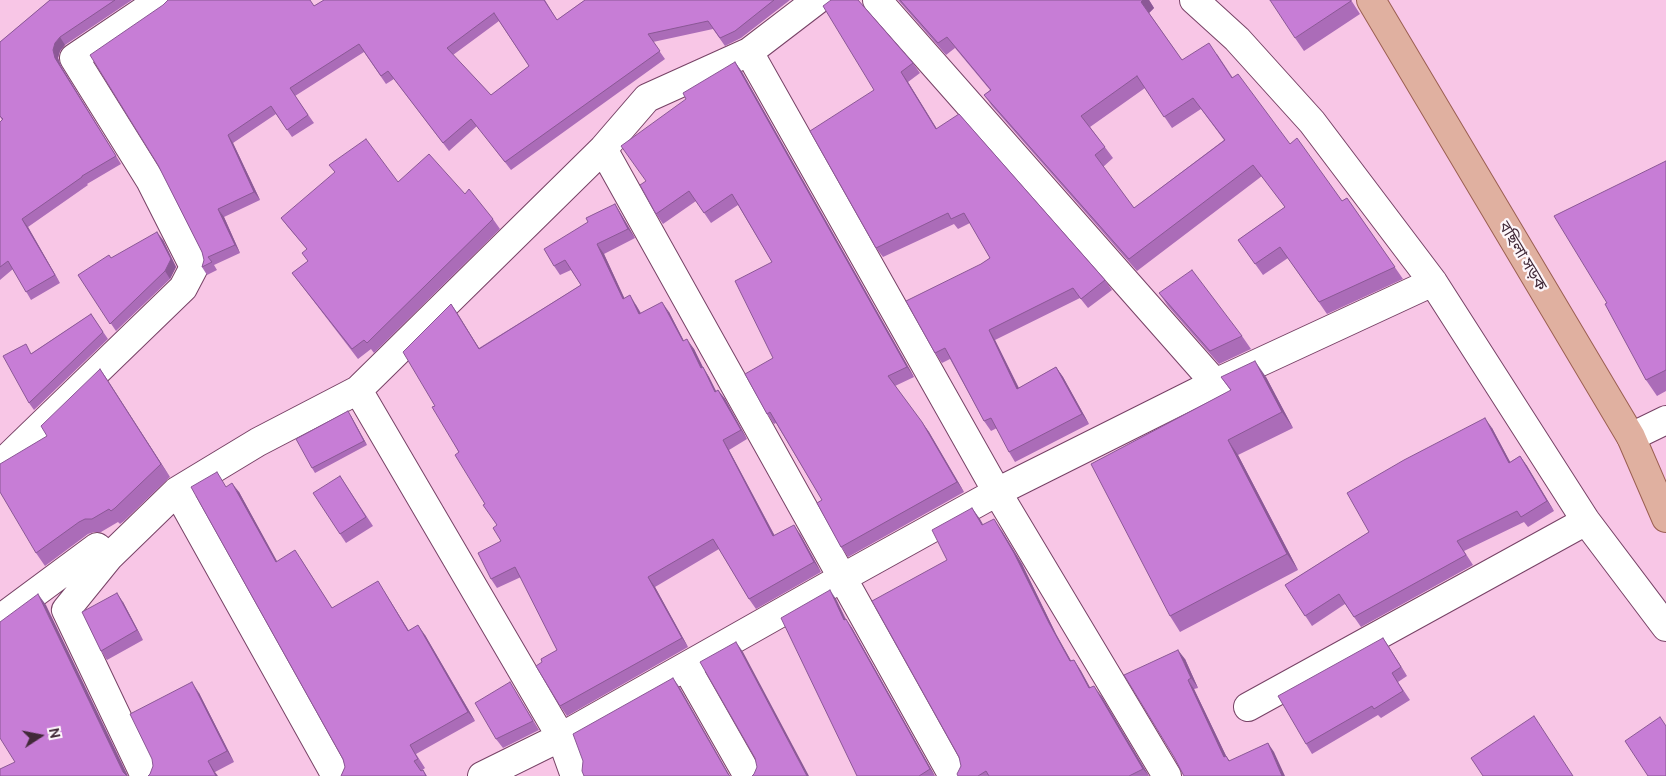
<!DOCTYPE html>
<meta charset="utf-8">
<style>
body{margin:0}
#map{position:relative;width:1666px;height:776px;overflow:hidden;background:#f8c6e6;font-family:Ubuntu,sans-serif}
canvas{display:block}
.north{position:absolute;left:15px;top:711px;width:50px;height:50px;-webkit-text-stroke:4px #fdf6fa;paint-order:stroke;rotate:79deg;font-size:14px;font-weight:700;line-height:20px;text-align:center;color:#412938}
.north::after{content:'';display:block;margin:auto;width:18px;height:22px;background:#412938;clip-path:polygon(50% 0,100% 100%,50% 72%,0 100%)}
</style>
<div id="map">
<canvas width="1666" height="776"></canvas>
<div class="north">N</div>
</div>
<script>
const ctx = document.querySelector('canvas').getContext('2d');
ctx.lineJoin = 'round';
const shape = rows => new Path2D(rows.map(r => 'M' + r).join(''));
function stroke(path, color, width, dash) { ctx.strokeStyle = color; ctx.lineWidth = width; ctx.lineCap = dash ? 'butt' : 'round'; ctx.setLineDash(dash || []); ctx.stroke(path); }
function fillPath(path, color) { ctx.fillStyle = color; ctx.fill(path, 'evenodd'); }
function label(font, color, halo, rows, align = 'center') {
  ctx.font = font + ' Ubuntu,"Noto Sans Bengali",sans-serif'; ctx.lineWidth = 4.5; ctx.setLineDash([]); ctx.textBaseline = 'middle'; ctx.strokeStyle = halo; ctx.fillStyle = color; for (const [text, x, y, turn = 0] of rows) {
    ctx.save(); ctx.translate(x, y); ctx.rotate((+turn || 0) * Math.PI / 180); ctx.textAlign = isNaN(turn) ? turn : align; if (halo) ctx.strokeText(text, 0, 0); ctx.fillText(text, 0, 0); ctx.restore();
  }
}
const minor = shape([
 [877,0,1215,383],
 [1194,0,1237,39,1312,122,1433,282,1586,521,1666,627],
 [749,52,997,492,1167,776],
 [603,149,953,776],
 [358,390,561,737,575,776],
 [1631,437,1666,420],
 [0,465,183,288,194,267,150,180,74,58,160,0],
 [177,491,336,776],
 [0,619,97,547,109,557],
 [686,667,748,776],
 [1248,707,1586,521],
 [145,776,66,610,109,557,177,491,258,442,358,390,603,149,647,98,749,52,817,0],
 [482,776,561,737,842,578,997,492,1215,383,1433,282]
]);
const major = shape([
 [1371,0,1631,437,1666,518]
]);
const wall = shape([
 [50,0,132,0,65,45,60,51,58,58,61,66,121,164,87,184,88,185,28,227,60,283,31,300,13,269,0,280,0,122,2,120,0,117,0,42],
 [324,0,545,0,557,20,585,0,790,0,741,38,725,46,713,29,653,42,665,59,511,170,477,126,449,151,394,79,386,84,364,52,295,96,314,123,292,137,276,114,233,143,260,200,224,217,240,253,214,265,217,270,207,275,202,267,204,260,163,5,314,6],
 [499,21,529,66,491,95,453,55],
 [898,0,1149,0,1154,8,1149,13,1182,60,1217,54,1233,78,1290,144,1342,201,1347,198,1403,279,1327,314,1288,258,1263,275,1238,240,1285,207,1262,176,1137,271,992,106,984,95,990,90,955,48,946,55],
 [1145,88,1172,128,1201,109,1224,140,1134,208,1103,167,1113,158,1090,127],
 [1351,0,1360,14,1304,51,1295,38],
 [862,3,863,6,913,63,920,73,908,82,937,129,1105,280,1112,290,1088,308,1080,298,995,340,1019,388,1056,367,1063,377,1089,424,1015,462,1009,452,997,428,991,431,984,421,950,359,942,363,935,353,981,264,990,258,970,223,958,229,954,224,883,257,876,248,874,90],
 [735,62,742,72,914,377,895,386,929,432,964,492,848,557,841,547,822,500,776,423,774,424,767,414,773,358,772,262,738,205,711,223,696,201,663,224,656,214],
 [1666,161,1666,391,1657,396,1646,380,1607,303],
 [398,182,465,194,493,219,500,229,374,353,371,349,358,359,292,273,308,261,307,249,288,227,281,218],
 [615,204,621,214,635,238,604,254,624,298,636,305,641,313,669,312,684,341,694,349,703,367,709,377,716,391,718,390,725,399,747,439,729,450,775,536,800,534,821,572,756,609,749,599,719,549,655,587,688,647,567,716,560,706,542,662,557,650,521,577,497,588,491,579,501,541,497,525,485,504,435,406,451,304,479,348,581,285,571,270,560,275,554,266],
 [163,240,176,267,170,279,116,331,78,275,111,258],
 [1159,293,1242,336,1251,349,1219,364,1168,306],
 [91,314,108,339,34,410,29,403,32,353],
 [100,369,170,477,124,521,120,524,118,522,101,532,94,532,88,534,45,566,36,553,47,436],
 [1221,377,1266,377,1293,428,1238,455,1298,570,1180,632,1170,616,1231,391],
 [351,416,367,445,315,473,312,468],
 [1492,428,1510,462,1520,456,1527,466,1554,511,1528,527,1524,522,1464,551,1473,565,1361,627,1345,604,1312,626,1285,585,1369,532],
 [340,476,373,526,346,543,340,534],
 [227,487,239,492,277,562,301,559,332,608,384,591,409,631,425,635,475,721,416,754,425,768,421,771,423,770,427,776,341,776,345,767,343,759],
 [972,508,983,525,1002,531,1022,564,1056,634,1071,661,1074,660,1081,671,1090,688,1102,697,1149,776,958,776,961,766,947,560],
 [836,599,846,619,852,628,935,776,857,776],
 [123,602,143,640,107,660,101,651],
 [1383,638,1407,676,1398,682,1410,700,1381,718,1378,715,1312,754,1306,744],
 [1185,659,1198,688,1194,689,1226,756,1230,761,1274,752,1184,776],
 [516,692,539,730,503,748,496,739],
 [199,693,234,762,215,772,150,774]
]);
const shadedWall = shape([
 [1143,0,1149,0,1154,8,1149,13,1141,2],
 [60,37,65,45,60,51,58,58,61,66,121,164,55,58,53,50,55,43],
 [735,62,742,72,914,377,907,367],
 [901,72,908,82,943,139,936,129],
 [228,135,233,143,260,200,254,192],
 [615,204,621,214,635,238,628,229],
 [218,209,224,217,240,253,235,245],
 [22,219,28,227,60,283,55,275],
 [157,232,163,240,176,267,170,279,165,271],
 [597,244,604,254,629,308,623,299],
 [630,295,636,305,646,324,639,314],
 [662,302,669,312,689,351,683,341],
 [451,304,458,314,485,358,479,349],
 [989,330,995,340,1024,399,1017,389],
 [687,339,694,349,708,378,701,368],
 [1255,361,1266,377,1293,428,1282,412],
 [703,367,709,377,721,401,715,392],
 [1056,367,1063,377,1089,424,1082,414],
 [100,369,109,382,170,477,161,464],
 [718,390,725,399,747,439,741,430],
 [348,411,351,416,367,445,364,441],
 [1485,418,1492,428,1516,473,1509,463],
 [922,422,929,432,964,492,957,482],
 [723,440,729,450,780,546,773,536],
 [1228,440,1238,455,1298,570,1287,554],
 [1520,456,1527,466,1554,511,1547,501],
 [232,483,239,492,283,572,276,562],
 [972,508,980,519,990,537,982,525],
 [994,519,1002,531,1022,564,1056,634,1078,673,1070,661,1049,623],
 [794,525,800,534,821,572,814,562],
 [648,577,655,587,688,647,682,638],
 [378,581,384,591,415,641,408,631],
 [830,590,836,599,850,629,844,620],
 [117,593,123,602,143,640,137,630],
 [38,594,46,605,128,776,126,776,123,772],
 [846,619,852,628,935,776,930,769],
 [418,625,425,635,475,721,468,712],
 [1383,638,1389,647,1407,676,1401,667],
 [736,642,743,652,809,776,807,776],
 [1178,650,1185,659,1198,688,1191,678],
 [1074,660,1081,671,1097,700,1089,688],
 [673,678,680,688,730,776,729,776],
 [1188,680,1194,689,1231,766,1224,757],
 [192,682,199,693,234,762,227,751],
 [1094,686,1102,697,1149,776,1143,769],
 [1268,743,1274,752,1285,776,1282,776],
 [208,761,215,772,218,776,216,776]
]);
const building = shape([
 [50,0,115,0,60,37,55,43,53,50,55,58,116,156,82,176,82,177,22,219,55,275,26,292,8,261,0,267,0,122,3,119,0,116,0,42,50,0],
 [168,0,310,0,314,6,324,0,544,0,557,20,585,0,774,0,735,31,720,38,708,21,648,34,660,51,505,162,471,119,443,143,388,71,381,76,359,44,290,88,308,115,287,130,271,106,228,135,254,192,218,209,235,245,208,257,212,262,202,267,204,260,202,252,158,165,90,55,163,5,168,0],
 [494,13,529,66,491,95,447,48,494,13],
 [831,0,858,0,913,63,901,72,936,129,959,114,1105,280,1081,299,1073,288,989,330,1017,389,1056,367,1082,414,1009,452,991,418,984,421,945,348,935,353,906,301,981,264,990,258,964,213,951,219,948,213,876,248,810,131,874,90,823,6,831,0],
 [900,0,1143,0,1141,2,1182,60,1209,43,1232,78,1238,74,1290,144,1297,138,1342,201,1347,198,1395,267,1319,302,1280,247,1255,264,1238,240,1285,207,1253,165,1129,259,984,95,991,90,947,37,938,43,900,0],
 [1137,76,1164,117,1193,98,1225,140,1134,208,1095,155,1105,147,1081,116,1137,76],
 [1270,0,1351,0,1351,1,1295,38,1270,0],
 [735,62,907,367,888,376,922,422,957,482,841,547,817,503,822,500,770,412,767,414,745,374,773,358,735,281,772,262,732,194,704,213,689,191,656,214,640,185,646,181,621,146,686,99,683,93,735,62],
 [366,139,398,182,429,154,465,194,469,189,493,219,367,343,364,340,352,349,292,273,308,261,302,253,307,249,281,218,335,172,329,165,366,139],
 [1666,161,1666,370,1646,380,1605,304,1607,303,1554,216,1666,161],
 [615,204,628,229,597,244,623,299,630,295,639,314,662,302,683,341,687,339,701,368,703,367,715,392,718,390,741,430,723,440,773,536,794,525,814,562,749,599,713,539,648,577,682,638,560,706,536,666,542,662,541,659,557,650,515,567,491,579,478,553,501,541,493,528,497,525,483,505,485,504,455,455,459,452,432,407,435,406,403,352,451,304,479,349,581,285,565,260,554,266,544,249,588,222,586,218,615,204],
 [157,232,171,259,165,271,110,324,78,275,109,255,111,258,157,232],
 [1192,270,1242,336,1210,351,1159,293,1192,270],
 [91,314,103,332,29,403,3,356,26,344,31,354,91,314],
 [1255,361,1282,412,1228,440,1287,554,1170,616,1091,464,1231,390,1221,377,1255,361],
 [100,369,161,464,115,508,111,511,109,509,92,519,85,519,79,522,36,553,0,492,0,464,47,436,41,426,100,369],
 [348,411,364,441,312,468,296,439,348,411],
 [1485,418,1509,463,1520,456,1547,501,1521,517,1517,511,1457,541,1466,555,1354,617,1339,594,1305,616,1285,585,1369,532,1347,493,1404,460,1485,418],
 [217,472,226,487,232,483,276,562,295,550,332,608,378,581,408,631,418,625,468,712,410,745,418,759,414,761,421,771,423,770,426,776,341,776,345,767,343,759,191,487,217,472],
 [340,476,366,517,340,534,313,493,340,476],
 [972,508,982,525,994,519,1014,553,1049,623,1070,661,1074,660,1089,688,1094,686,1143,769,1129,776,989,776,986,771,978,776,958,776,957,774,961,766,959,757,872,601,947,560,932,530,972,508],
 [830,590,844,620,846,619,930,769,919,776,857,776,781,618,830,590],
 [117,593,137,630,101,651,82,612,117,593],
 [38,594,123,772,127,776,0,776,0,769,15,762,0,738,0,622,38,594],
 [1383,638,1401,667,1392,673,1403,691,1374,709,1372,706,1306,744,1278,696,1383,638],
 [736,642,807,776,752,776,754,774,757,767,755,758,700,662,736,642],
 [1178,650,1191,678,1188,680,1224,757,1226,756,1229,761,1268,743,1282,776,1184,776,1174,757,1124,675,1178,650],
 [673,678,728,774,730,776,584,776,582,771,583,761,573,734,673,678],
 [192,682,227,751,208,761,216,776,148,776,150,774,153,766,152,759,130,714,192,682],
 [510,682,533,721,496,739,475,703,510,682],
 [1534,716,1573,776,1483,776,1471,758,1534,716],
 [1660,717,1666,726,1666,776,1648,776,1625,741,1660,717]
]);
const streetNames = [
 ["বছিলা সড়ক",1523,256,59]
];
stroke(minor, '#774266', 30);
stroke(major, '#9b5f52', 30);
stroke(minor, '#fff', 28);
stroke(major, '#e0b0a0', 28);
fillPath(wall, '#ab6cb8');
fillPath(shadedWall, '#8b5896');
fillPath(building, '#c77dd6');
stroke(building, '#8b5896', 1);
label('16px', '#412938', '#fdf6fa', streetNames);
</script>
